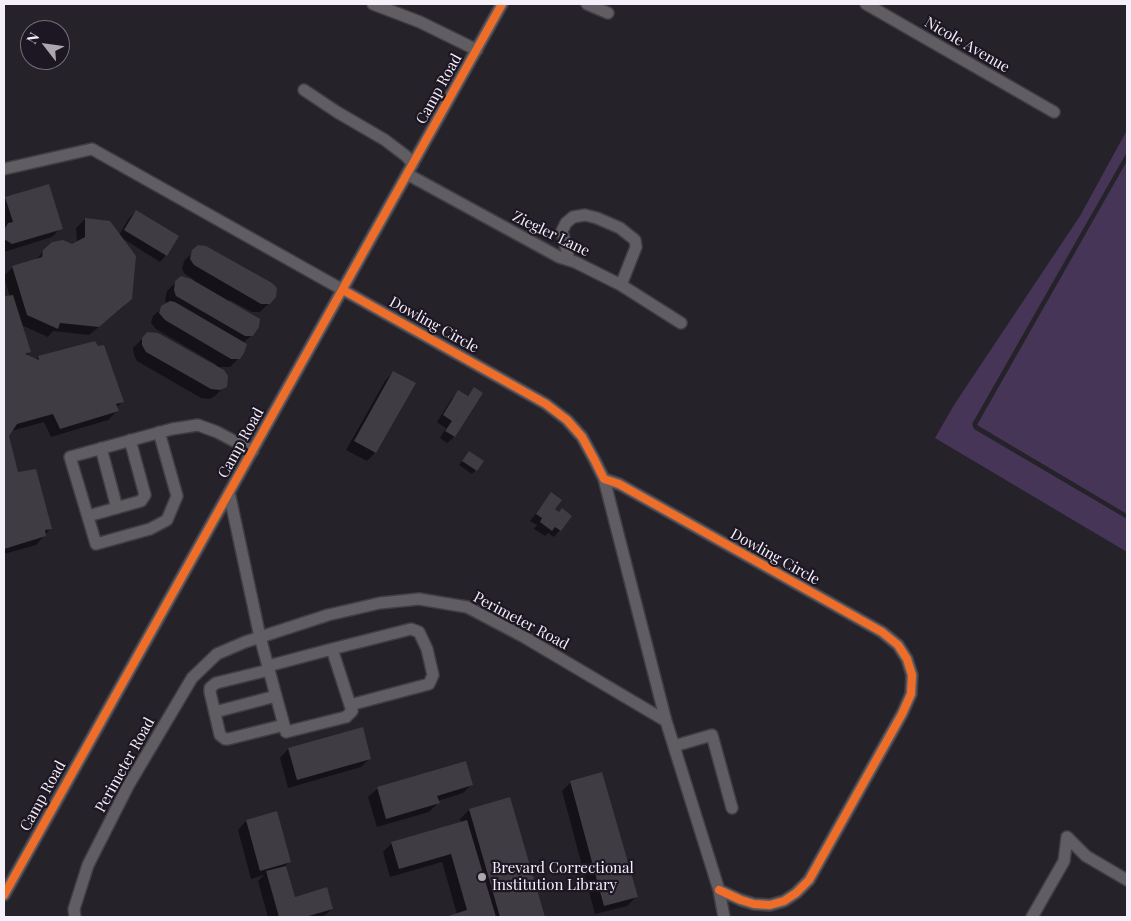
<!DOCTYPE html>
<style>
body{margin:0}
#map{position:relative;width:1131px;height:921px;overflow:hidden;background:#26222a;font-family:"Playfair Display",serif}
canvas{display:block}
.frame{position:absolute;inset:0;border:5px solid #f4eff9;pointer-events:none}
.north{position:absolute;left:20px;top:20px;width:50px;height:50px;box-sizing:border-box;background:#1d1623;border:1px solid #736d79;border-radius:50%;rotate:300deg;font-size:14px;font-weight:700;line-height:20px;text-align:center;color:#f4eff9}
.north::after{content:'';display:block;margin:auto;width:18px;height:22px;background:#aca7b1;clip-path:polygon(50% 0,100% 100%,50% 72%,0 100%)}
</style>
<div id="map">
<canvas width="1131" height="921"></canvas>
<div class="frame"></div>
<div class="north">N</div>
</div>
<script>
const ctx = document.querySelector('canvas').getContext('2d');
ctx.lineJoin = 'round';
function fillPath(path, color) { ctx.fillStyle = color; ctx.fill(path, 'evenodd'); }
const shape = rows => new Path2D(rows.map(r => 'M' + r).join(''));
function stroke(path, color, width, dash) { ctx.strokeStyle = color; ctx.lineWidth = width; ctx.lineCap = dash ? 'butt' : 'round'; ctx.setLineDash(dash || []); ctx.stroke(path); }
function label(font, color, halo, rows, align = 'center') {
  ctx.font = font + ' "Playfair Display",serif'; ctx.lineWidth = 4.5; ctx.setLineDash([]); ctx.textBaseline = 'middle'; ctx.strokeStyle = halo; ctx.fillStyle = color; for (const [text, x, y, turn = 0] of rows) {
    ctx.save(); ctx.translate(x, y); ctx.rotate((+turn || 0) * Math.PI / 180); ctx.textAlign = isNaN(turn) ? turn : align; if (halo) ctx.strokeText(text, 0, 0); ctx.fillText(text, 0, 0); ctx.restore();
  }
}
const green = shape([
 [1127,130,1127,152,972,424,974,429,1127,519,1127,552,935,438,954,405,1080,216],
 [1127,161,1127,514,977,425]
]);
const shadow = shape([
 [6,198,61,228,52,237,4,252,4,200],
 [136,211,166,255,160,262,122,238,131,298,122,308,89,335,53,331,48,337,21,325,30,352,26,356,35,360,38,357,95,342,122,402,116,408,117,411,108,420,51,437,44,422,11,431,7,436,18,474,50,529,36,545,4,554,4,295,5,298,10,297,4,276,13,267,35,260,44,251,72,245,77,243,76,228,85,219,119,235,129,218],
 [199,246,269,303,260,312,252,312,230,300,229,302,252,335,243,343,239,358,230,367,217,367,225,386,216,395,210,399,201,398,137,361,134,355,133,348,148,333,216,367,217,365,156,329,151,323,153,316,167,304,165,300,167,291,176,282,182,277,196,281,185,274,182,269,184,261],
 [393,372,375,453,367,461,346,450,385,381],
 [474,389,481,393,454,437,447,443,440,438,446,428,437,422,452,398,459,392,466,397],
 [469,452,476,470,472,474,459,465],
 [551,494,553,509,560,530,554,537,548,533,545,536,534,529,537,525,530,521],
 [288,749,370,758,361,767,288,788,280,758],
 [465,762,472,784,463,793,438,801,438,803,429,812,377,827,368,797,377,789],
 [571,782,636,897,627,906,595,914,562,791],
 [509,799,543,917,448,917,457,914,442,862,390,877,383,852,392,843,461,822,460,819,469,810],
 [246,821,290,861,285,866,294,898,332,909,323,917,268,917,258,881,264,875,251,879,238,830]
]);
const building = shape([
 [49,184,63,229,12,244,4,239,4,230,8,223,13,222,5,197],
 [136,210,179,236,167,256,124,230],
 [85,218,110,221,136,256,132,299,99,327,60,323,58,329,27,315,12,266,42,257,43,250,52,242,63,240,72,244,85,237],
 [198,245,206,246,272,283,277,288,276,297,270,304,261,304,194,265,190,259,192,250],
 [181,276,191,279,260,319,259,327,253,336,245,336,176,296,174,290,175,281],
 [4,292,5,296,13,295,31,352,25,354,39,360,38,356,95,341,98,346,104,345,124,402,116,404,119,411,60,429,53,414,17,424,9,436,18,472,36,469,52,529,45,530,46,536,4,549],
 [170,301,175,302,247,344,244,353,240,359,231,359,165,320,159,313,161,306],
 [147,332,158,333,224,370,228,376,227,387,220,390,211,389,146,352,142,345,142,338],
 [393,371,416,383,376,453,354,441],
 [474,387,483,393,455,437,445,431,452,421,443,415,458,390,468,396],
 [469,451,484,461,477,471,462,461],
 [551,492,562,500,555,509,559,512,562,508,572,516,561,531,555,527,552,531,540,522,542,518,536,514],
 [363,727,371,759,297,780,288,748],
 [466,761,473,785,437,796,440,803,386,819,377,787],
 [602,772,638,897,604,906,570,781],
 [510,797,545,917,500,917,469,809],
 [277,811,291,862,260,871,246,820],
 [467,820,496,917,445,917,467,910,451,854,399,869,391,842],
 [286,866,295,897,327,887,333,909,305,917,279,917,266,871]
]);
const minor = shape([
 [373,4,420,22,477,50],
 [587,4,608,13],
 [866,4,1054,112],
 [304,90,337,112,385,140,406,156,413,164],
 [4,169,92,149,546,404,567,420,582,437,594,459,604,479,619,484,882,632,898,645,907,659,912,675,911,694,902,714,809,880,796,893,784,901,770,905,754,904,741,900,719,890],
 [407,174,559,257,575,262,621,285,681,323],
 [569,260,562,231,566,223,573,217,585,215,597,218,620,228,635,240,636,247,621,285],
 [159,432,177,496,167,520,150,529,96,544,70,457,172,429,198,425,217,432,253,451],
 [101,448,117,508],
 [604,479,666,721,719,890,724,917],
 [229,492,260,637,269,670,276,696,286,732,346,717,352,711,332,649,268,666],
 [88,516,141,501,145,495,130,440],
 [332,649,411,629,419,632,427,649,433,675,429,684,350,705],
 [269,670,216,683,210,688,210,692,220,735,225,739,228,739,284,725],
 [215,712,276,696],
 [674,746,712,735,732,808],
 [1067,837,1086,856,1127,880],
 [4,895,502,4],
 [75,917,74,909,88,865,128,786,192,678,217,654,245,642,328,615,380,603,419,599,467,607,524,637,666,721],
 [1032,917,1064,861,1067,837]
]);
const cycleway = shape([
 [343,290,546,404,567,420,582,437,594,459,604,479,619,484,882,632,898,645,907,659,912,675,911,694,902,714,809,880,796,893,784,901,770,905,754,904,741,900,719,890],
 [4,895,502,4]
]);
const markers = [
 [482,877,5,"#aca7b1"]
];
const streetNames = [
 ["Nicole Avenue",967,45,30],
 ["Camp Road",439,89,-61],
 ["Ziegler Lane",551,234,26],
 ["Dowling Circle",434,325,29],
 ["Camp Road",241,443,-61],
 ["Dowling Circle",775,557,29],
 ["Perimeter Road",521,621,28],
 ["Perimeter Road",125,765,-61],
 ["Camp Road",43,796,-61]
];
const poiNames = [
 ["Brevard Correctional",492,868],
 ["Institution Library",492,885]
];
fillPath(green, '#473558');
fillPath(shadow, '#0007');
fillPath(building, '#3f3c43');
stroke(minor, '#403d44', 14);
stroke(minor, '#605d63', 11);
stroke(cycleway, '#ee6e29', 8);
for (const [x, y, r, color] of markers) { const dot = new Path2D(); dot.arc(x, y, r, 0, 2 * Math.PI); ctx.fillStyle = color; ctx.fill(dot); stroke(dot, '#1d1623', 2); }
label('15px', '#f4eff9', '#1d1623', streetNames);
label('15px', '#f4eff9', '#1d1623', poiNames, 'left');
</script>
